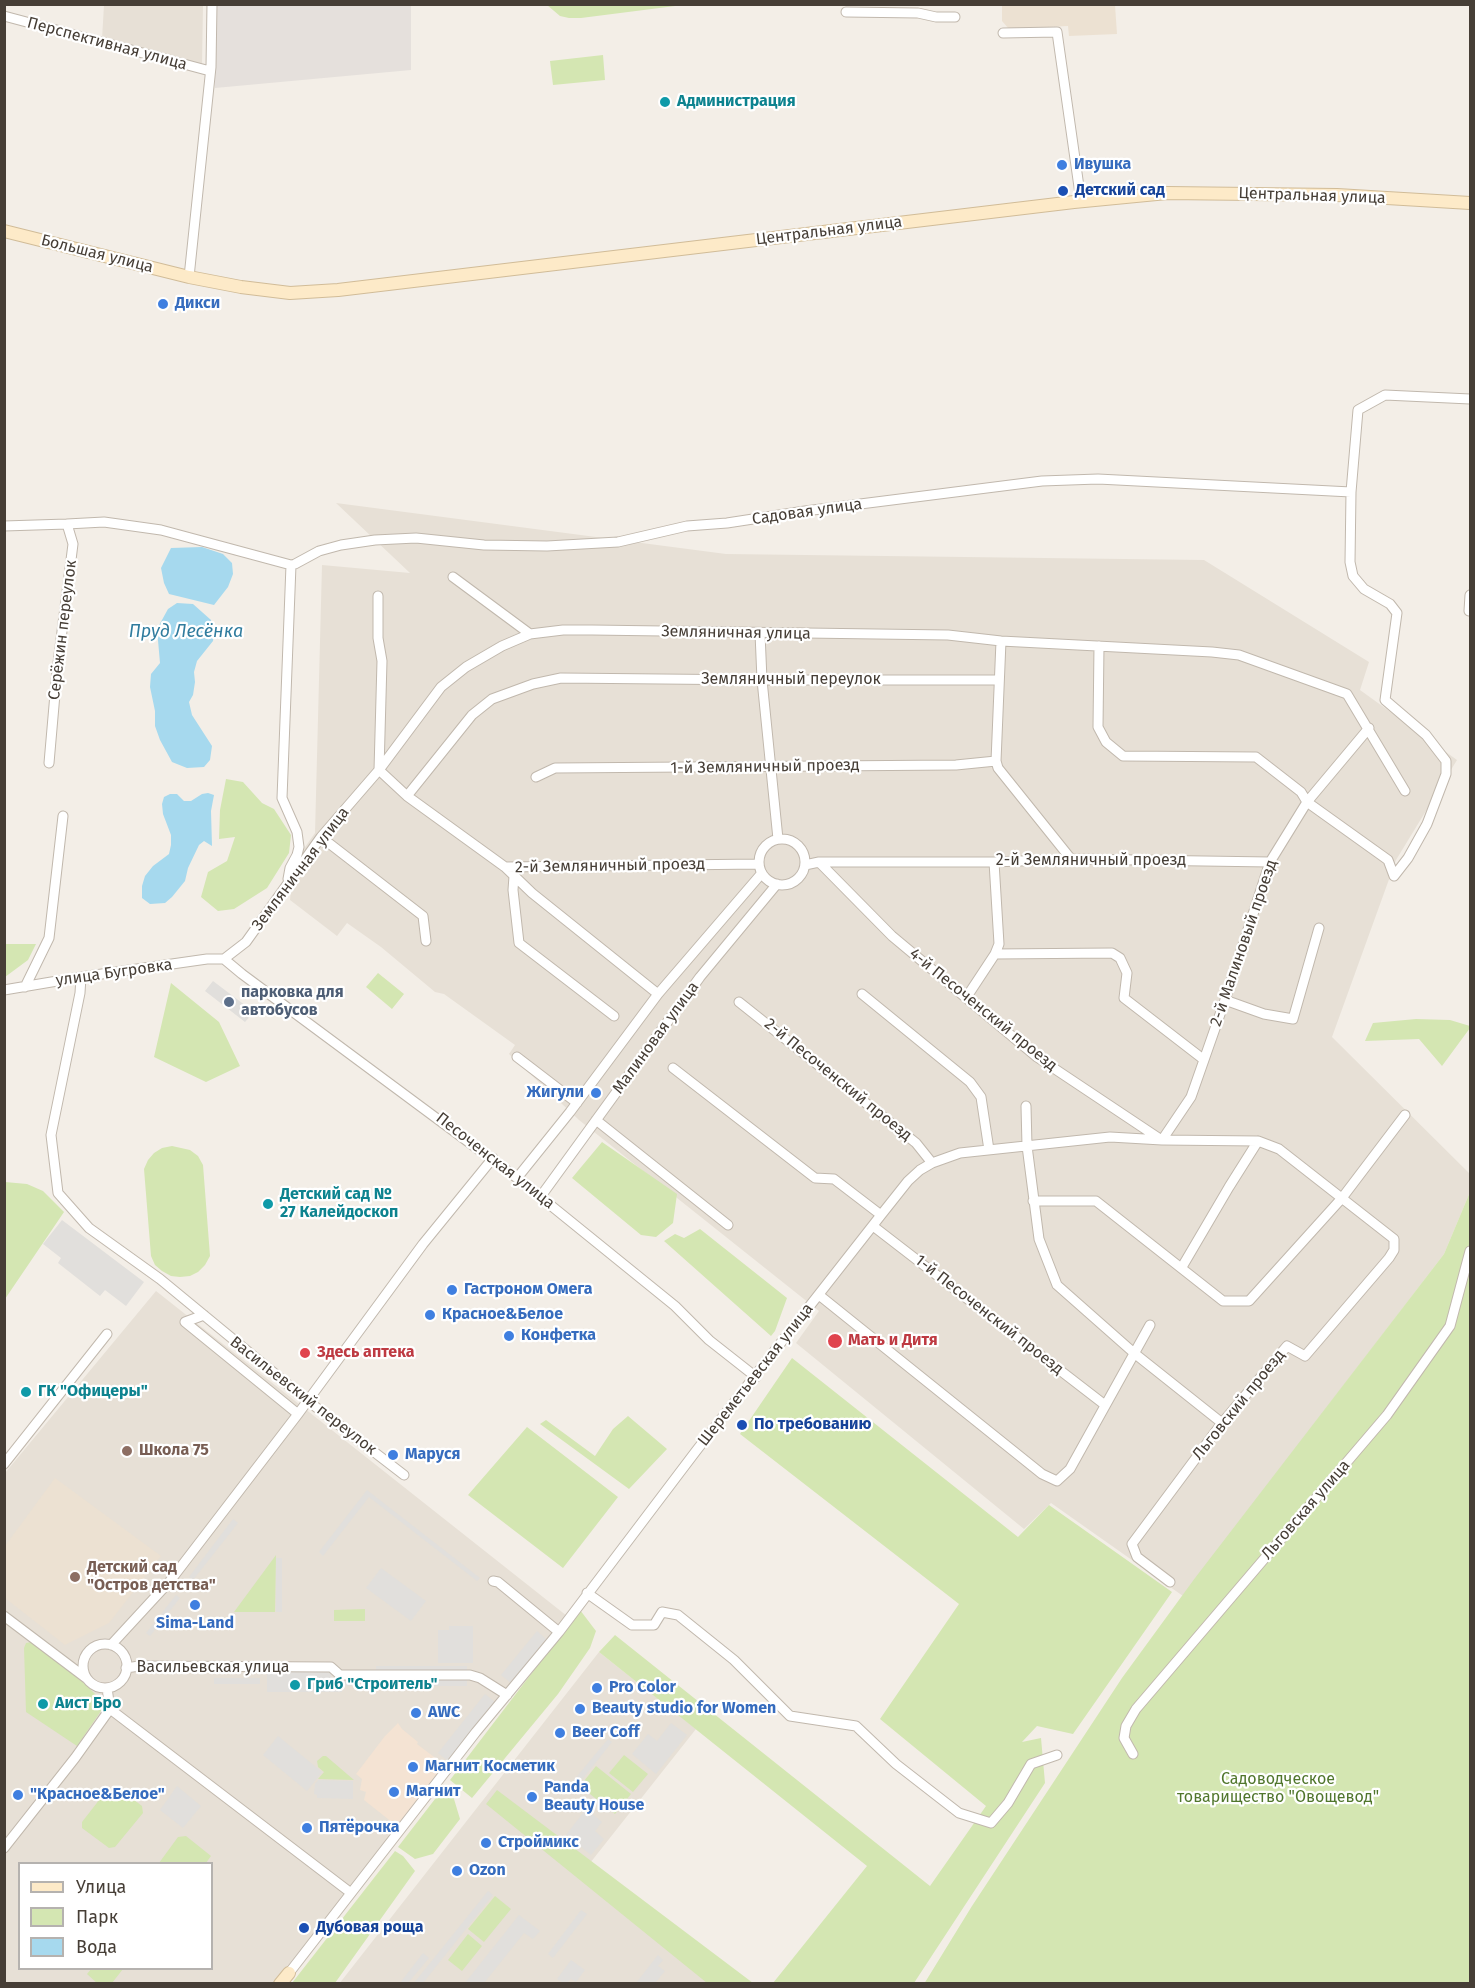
<!DOCTYPE html>
<meta charset="utf-8">
<style>
body{margin:0}
#map{position:relative;width:1475px;height:1988px;overflow:hidden;background:#f3eee7;font-family:"Fira Sans",sans-serif}
canvas{display:block}
.frame{position:absolute;inset:0;border:6px solid #463e36;pointer-events:none}
.legend{position:absolute;left:18px;top:1862px;width:195px;height:108px;box-sizing:border-box;background:#fff;border:2px solid #b5b2af;margin:0;padding:8px 10px;list-style:none;font-size:18px;color:#463e36}
.legend li{display:flex;align-items:center;gap:12px;height:30px}
.legend b{width:30px;border:2px solid #b5b2af}
</style>
<div id="map">
<canvas width="1475" height="1988"></canvas>
<div class="frame"></div>
<ul class="legend">
<li><b style="height:8px;background:#fdeac8"></b>Улица</li>
<li><b style="height:16px;background:#d4e6b2"></b>Парк</li>
<li><b style="height:16px;background:#a6d9ee"></b>Вода</li>
</ul>
</div>
<script>
const ctx = document.querySelector('canvas').getContext('2d');
ctx.lineJoin = 'round';
function fillPath(path, color) { ctx.fillStyle = color; ctx.fill(path, 'evenodd'); }
const shape = rows => new Path2D(rows.map(r => 'M' + r).join(''));
function stroke(path, color, width, dash) { ctx.strokeStyle = color; ctx.lineWidth = width; ctx.lineCap = dash ? 'butt' : 'round'; ctx.setLineDash(dash || []); ctx.stroke(path); }
function label(font, color, halo, rows, align = 'center') {
  ctx.font = font + ' "Fira Sans",sans-serif'; ctx.lineWidth = 4.5; ctx.setLineDash([]); ctx.textBaseline = 'middle'; ctx.strokeStyle = halo; ctx.fillStyle = color; for (const [text, x, y, turn = 0] of rows) {
    ctx.save(); ctx.translate(x, y); ctx.rotate((+turn || 0) * Math.PI / 180); ctx.textAlign = isNaN(turn) ? turn : align; if (halo) ctx.strokeText(text, 0, 0); ctx.fillText(text, 0, 0); ctx.restore();
  }
}
const residential = shape([
 [104,5,203,5,202,65,102,39],
 [336,503,726,554,1204,560,1369,662,1360,690,1457,760,1396,860,1332,1037,1470,1174,1470,1192,1444,1254,1183,1596,1051,1503,1024,1529,796,1343,819,1311,579,1120,509,1054,515,1045,444,994,435,992,381,947,347,923,337,936,290,900,293,864,315,833,322,565,410,573],
 [156,1291,567,1616,274,1983,5,1984,5,1473],
 [20,1864,212,1864,212,1968,20,1968],
 [599,1652,696,1729,579,1877,715,1983,339,1984]
]);
const commercial = shape([
 [398,1723,402,1729,418,1742,417,1744,446,1766,398,1827,364,1800,366,1792,360,1790,362,1779,356,1774,385,1736]
]);
const industrial = shape([
 [216,5,411,5,411,70,215,88]
]);
const education = shape([
 [1002,5,1115,5,1117,34,1069,36,1068,26,1009,29,1002,21],
 [55,1478,161,1556,109,1623,65,1645,5,1598,5,1546]
]);
const green = shape([
 [547,5,683,5,581,18,569,18,560,16],
 [603,55,605,80,553,85,550,61],
 [226,779,243,782,262,803,274,809,291,835,289,853,267,888,234,909,218,911,201,897,208,872,227,861,235,837,219,839,220,810],
 [5,944,36,944,28,960,5,977],
 [378,973,404,994,392,1009,366,987],
 [171,983,219,1022,240,1066,206,1082,154,1057],
 [1416,1019,1450,1020,1470,1026,1470,1028,1442,1066,1419,1039,1365,1041,1373,1023],
 [602,1142,677,1194,673,1223,656,1237,641,1235,572,1178],
 [172,1146,190,1150,198,1156,203,1165,210,1256,205,1265,198,1272,190,1276,180,1277,171,1276,162,1271,155,1265,151,1256,144,1169,148,1160,154,1153,162,1148],
 [5,1182,27,1184,43,1191,64,1212,5,1299],
 [1470,1192,1470,1983,924,1984,972,1906,1122,1678,1195,1578,1444,1254],
 [700,1229,787,1298,775,1331,771,1336,664,1241,675,1234,684,1238],
 [792,1358,1018,1537,1049,1505,1172,1592,1073,1734,1037,1726,1022,1742,1041,1738,1045,1783,914,1983,773,1983,867,1866,599,1652,615,1635,930,1886,986,1806,880,1719,959,1604,740,1434],
 [628,1416,667,1449,629,1489,540,1424,546,1420,595,1456,613,1429],
 [527,1427,618,1497,563,1568,468,1495],
 [276,1555,275,1612,234,1612],
 [365,1609,365,1621,334,1621,334,1610],
 [580,1610,596,1631,590,1648,558,1694,472,1798,450,1780],
 [31,1642,84,1683,103,1702,103,1708,77,1746,26,1712,24,1648,26,1643],
 [624,1755,648,1774,633,1792,609,1773],
 [323,1756,326,1756,354,1780,318,1779,324,1772,318,1767,317,1761],
 [596,1766,631,1794,615,1814,580,1786],
 [445,1786,454,1799,460,1819,433,1854,415,1859,398,1847],
 [121,1790,142,1806,143,1813,115,1847,109,1848,82,1828,82,1822,103,1795],
 [497,1790,753,1983,707,1983,486,1804],
 [186,1836,211,1856,206,1863,159,1863,178,1837],
 [395,1851,403,1856,415,1871,335,1983,292,1983],
 [495,1896,511,1909,484,1942,468,1929],
 [468,1934,482,1946,462,1971,448,1960],
 [92,1968,123,1968,123,1969,112,1983,98,1984,87,1974]
]);
const parking = shape([
 [213,981,254,1012,245,1022,205,991],
 [62,1220,144,1282,126,1306,105,1290,100,1296,58,1263,61,1258,43,1244],
 [367,1490,480,1578,477,1581,369,1497,323,1556,319,1552],
 [233,1519,238,1523,193,1580,189,1577],
 [276,1558,282,1558,282,1612,276,1612],
 [381,1568,426,1601,411,1621,366,1588],
 [176,1595,180,1598,150,1636,146,1633],
 [449,1626,473,1626,473,1663,438,1663,438,1630,449,1630],
 [537,1631,546,1639,511,1683,501,1675],
 [376,1666,467,1666,467,1672,376,1672],
 [267,1670,331,1670,331,1679,342,1679,342,1692,267,1692],
 [214,1678,260,1678,260,1684,214,1684],
 [343,1680,392,1680,392,1686,343,1686],
 [404,1680,467,1680,467,1686,404,1686],
 [485,1694,495,1702,448,1761,438,1753],
 [671,1723,687,1735,656,1774,632,1754,648,1734,657,1741],
 [278,1736,322,1772,307,1791,263,1755],
 [608,1739,612,1742,574,1790,569,1786],
 [318,1780,353,1781,353,1799,317,1798,317,1795,314,1794,315,1784],
 [177,1786,201,1806,183,1828,160,1810],
 [586,1809,602,1822,595,1831,604,1839,591,1855,566,1835],
 [488,1891,493,1895,423,1983,414,1983],
 [581,1910,587,1914,553,1958,548,1954],
 [519,1915,540,1931,533,1939,524,1933,484,1983,465,1983],
 [423,1953,429,1958,408,1983,400,1983],
 [658,1955,663,1960,658,1966,665,1971,655,1983,636,1983],
 [571,1960,585,1970,576,1982,571,1979,567,1983,563,1983,557,1979]
]);
const water = shape([
 [202,547,223,554,232,563,233,574,228,587,214,605,169,594,164,583,161,568,171,548],
 [177,603,193,604,211,620,214,633,213,641,197,661,194,672,195,682,193,695,189,702,192,715,212,746,210,760,204,767,187,768,172,762,160,740,155,726,155,711,150,687,151,674,160,663,157,629,168,609],
 [208,793,214,795,211,811,212,846,204,841,199,845,188,868,185,881,172,897,165,903,150,904,142,898,142,886,145,876,153,866,169,854,171,845,171,835,163,814,162,804,164,797,170,794,177,794,184,801,191,801,202,794]
]);
const street = shape([
 [846,12,918,13,936,17,955,17],
 [4,16,210,71],
 [1003,33,1057,32,1081,201],
 [189,277,211,67,212,4],
 [67,524,104,522,161,530,291,565,295,564,319,551,341,545,375,540,416,538,484,545,547,546,618,542,687,526,727,523,805,511,1042,481,1098,479,1351,492],
 [4,526,67,524,73,544,57,671,49,763],
 [453,577,530,634],
 [378,596,378,638,382,661,379,770,407,796,505,867,759,864],
 [1469,611,1470,595],
 [760,633,762,680,778,839],
 [1001,641,996,761,998,768,1071,859],
 [1099,646,1098,727,1106,742,1123,756,1256,757,1301,792,1307,802,1388,860,1394,876],
 [536,777,555,768,956,765,996,761],
 [407,796,472,715,492,699,533,684,561,678,762,680,998,680],
 [321,837,423,916,426,941],
 '759 862a23 23 0 1 1 46 0a23 23 0 1 1-46 0Z',
 [819,862,892,936,1037,1057,1160,1139],
 [805,865,819,862,994,862,1071,859,1270,862],
 [505,867,532,893,658,994],
 [514,876,513,890,519,943,614,1016],
 [1394,876,1408,858,1427,824,1446,774,1446,761,1426,735,1385,700,1397,613,1390,604,1364,589,1353,576,1350,562,1351,492,1358,410,1385,395,1470,399],
 [288,879,290,868,297,855,299,847,297,832,282,798,291,565],
 [995,954,1112,953,1120,958,1127,973,1124,998,1203,1059],
 [224,959,246,942,321,837,379,770,441,687,466,667,502,646,530,634,563,630,592,630,948,635,1001,641,1212,652,1239,655,1347,694,1405,791],
 [224,959,242,974,517,1178,675,1306,709,1340,756,1377],
 [81,977,80,993,51,1135,58,1193,89,1228,160,1279,308,1401,404,1475],
 [25,987,49,938,63,816],
 [4,990,81,977,207,959,224,959],
 [862,994,970,1082,981,1097,989,1150],
 [966,998,995,954,999,944,994,862],
 [1225,1000,1264,1014,1293,1019,1319,928],
 [739,1002,916,1143,932,1163],
 [517,1057,577,1103],
 [673,1068,815,1178,834,1179,881,1215],
 [1026,1106,1027,1146,1039,1239,1057,1285,1134,1353,1222,1423],
 [596,1120,728,1225],
 [1162,1140,1191,1097,1225,1000,1270,862,1307,802,1369,728],
 [517,1178,570,1112,658,994,762,873],
 [541,1196,700,977,777,884],
 [1033,1201,1096,1201,1223,1301,1249,1301,1342,1198,1405,1115],
 [873,1226,1105,1405],
 [1182,1267,1229,1187,1258,1141],
 [819,1295,1042,1474,1057,1481,1070,1469,1150,1325],
 [204,1315,185,1322,298,1414],
 [4,1464,107,1334],
 [493,1581,498,1582,559,1632],
 [587,1593,632,1625,654,1625,662,1612,678,1615,734,1660,790,1716,856,1726,896,1764,959,1813,991,1823,1008,1803,1031,1764,1057,1755],
 [4,1616,86,1678],
 '83 1666a22 22 0 1 1 44 0a22 22 0 1 1-44 0Z',
 [111,1645,170,1581,298,1414,423,1244,493,1158],
 [126,1668,139,1666,331,1667,340,1675,470,1675,480,1678,507,1695],
 [107,1688,110,1709,351,1893],
 [1133,1754,1124,1738,1126,1726,1136,1709,1387,1415,1450,1326,1470,1251],
 [4,1848,75,1758,110,1709],
 [289,1973,476,1732,559,1632,696,1451,881,1215,908,1181,920,1170,932,1163,960,1153,1110,1137,1162,1140,1258,1141,1279,1149,1394,1239,1394,1250,1389,1258,1305,1356,1287,1346,1222,1423,1132,1544,1137,1557,1170,1582]
]);
const secondary = shape([
 [4,231,189,277,241,287,290,293,338,290,1074,202,1167,193,1337,195,1470,203],
 [280,1984,289,1973]
]);
const markers = [
 [665,102,6,"#0f9aa8"],
 [1062,165,6,"#3f7fe0"],
 [1063,191,6,"#1a4fb4"],
 [163,304,6,"#3f7fe0"],
 [229,1002,6,"#5c6f8a"],
 [596,1093,6,"#3f7fe0"],
 [268,1204,6,"#0f9aa8"],
 [452,1290,6,"#3f7fe0"],
 [430,1315,6,"#3f7fe0"],
 [509,1336,6,"#3f7fe0"],
 [835,1341,8,"#e0444e"],
 [305,1353,6,"#e0444e"],
 [26,1392,6,"#0f9aa8"],
 [742,1425,6,"#1a4fb4"],
 [127,1451,6,"#8d6e63"],
 [393,1455,6,"#3f7fe0"],
 [75,1577,6,"#8d6e63"],
 [195,1605,6,"#3f7fe0"],
 [295,1685,6,"#0f9aa8"],
 [597,1688,6,"#3f7fe0"],
 [43,1704,6,"#0f9aa8"],
 [580,1709,6,"#3f7fe0"],
 [416,1713,6,"#3f7fe0"],
 [560,1733,6,"#3f7fe0"],
 [413,1767,6,"#3f7fe0"],
 [394,1792,6,"#3f7fe0"],
 [18,1795,6,"#3f7fe0"],
 [532,1797,6,"#3f7fe0"],
 [307,1828,6,"#3f7fe0"],
 [486,1843,6,"#3f7fe0"],
 [457,1871,6,"#3f7fe0"],
 [304,1928,6,"#1a4fb4"]
];
const streetNames = [
 ["Перспективная улица",107,44,15],
 ["Центральная улица",1312,196,2],
 ["Центральная улица",829,231,-7],
 ["Большая улица",97,254,14],
 ["Садовая улица",807,512,-8],
 ["Серёжин переулок",63,630,-83],
 ["Земляничная улица",736,633,1],
 ["Земляничный переулок",791,680],
 ["1-й Земляничный проезд",765,767,-1],
 ["2-й Земляничный проезд",1091,861],
 ["2-й Земляничный проезд",610,866,-1],
 ["Земляничная улица",301,869,-53],
 ["2-й Малиновый проезд",1244,943,-71],
 ["улица Бугровка",114,973,-8],
 ["4-й Песоченский проезд",983,1010,39],
 ["Малиновая улица",656,1038,-54],
 ["2-й Песоченский проезд",838,1080,39],
 ["Песоченская улица",495,1161,38],
 ["1-й Песоченский проезд",989,1315,38],
 ["Шереметьевская улица",756,1375,-52],
 ["Васильевский переулок",303,1396,38],
 ["Льговский проезд",1239,1405,-51],
 ["Льговская улица",1306,1510,-49],
 ["Васильевская улица",213,1668]
];
const cultureNames = [
 ["Администрация",677,102],
 ["Детский сад №",280,1195],
 ["27 Калейдоскоп",280,1213],
 ["ГК \"Офицеры\"",38,1392],
 ["Гриб \"Строитель\"",307,1685],
 ["Аист Бро",55,1704]
];
const shopNames = [
 ["Ивушка",1074,165],
 ["Дикси",175,304],
 ["Жигули",584,1093,"right"],
 ["Гастроном Омега",464,1290],
 ["Красное&Белое",442,1315],
 ["Конфетка",521,1336],
 ["Маруся",405,1455],
 ["Sima-Land",195,1624,"center"],
 ["Pro Color",609,1688],
 ["Beauty studio for Women",592,1709],
 ["AWC",428,1713],
 ["Beer Coff",572,1733],
 ["Магнит Косметик",425,1767],
 ["Panda",544,1788],
 ["Beauty House",544,1806],
 ["Магнит",406,1792],
 ["\"Красное&Белое\"",30,1795],
 ["Пятёрочка",319,1828],
 ["Строймикс",498,1843],
 ["Ozon",469,1871]
];
const transitNames = [
 ["Детский сад",1075,191],
 ["По требованию",754,1425],
 ["Дубовая роща",316,1928]
];
const serviceNames = [
 ["парковка для",241,993],
 ["автобусов",241,1011]
];
const healthNames = [
 ["Мать и Дитя",848,1341],
 ["Здесь аптека",317,1353]
];
const educationNames = [
 ["Школа 75",139,1451],
 ["Детский сад",87,1568],
 ["\"Остров детства\"",87,1586]
];
const parkNames = [
 ["Садоводческое",1278,1780],
 ["товарищество \"Овощевод\"",1278,1798]
];
const waterNames = [
 ["Пруд Лесёнка",186,632]
];
fillPath(residential, '#e7e0d6');
fillPath(commercial, '#f4e3d3');
fillPath(industrial, '#e5e0dc');
fillPath(education, '#ece1d2');
fillPath(green, '#d4e6b2');
fillPath(parking, '#e1dfdc');
fillPath(water, '#a6d9ee');
stroke(street, '#c1b8ad', 11);
stroke(secondary, '#d1bc98', 14);
stroke(street, '#fff', 9);
stroke(secondary, '#fdeac8', 12);
for (const [x, y, r, color] of markers) { const dot = new Path2D(); dot.arc(x, y, r, 0, 2 * Math.PI); ctx.fillStyle = color; ctx.fill(dot); stroke(dot, '#fff', 2); }
label('16px', '#463e36', '#fff', streetNames);
label('bold 16px', '#0d838f', '#fff', cultureNames, 'left');
label('bold 16px', '#366cbe', '#fff', shopNames, 'left');
label('bold 16px', '#164399', '#fff', transitNames, 'left');
label('bold 16px', '#4e5e75', '#fff', serviceNames, 'left');
label('bold 16px', '#be3a42', '#fff', healthNames, 'left');
label('bold 16px', '#785e54', '#fff', educationNames, 'left');
label('16px', '#50762c', '#fff', parkNames);
label('italic 18px', '#307c9e', '#fff', waterNames);
</script>
